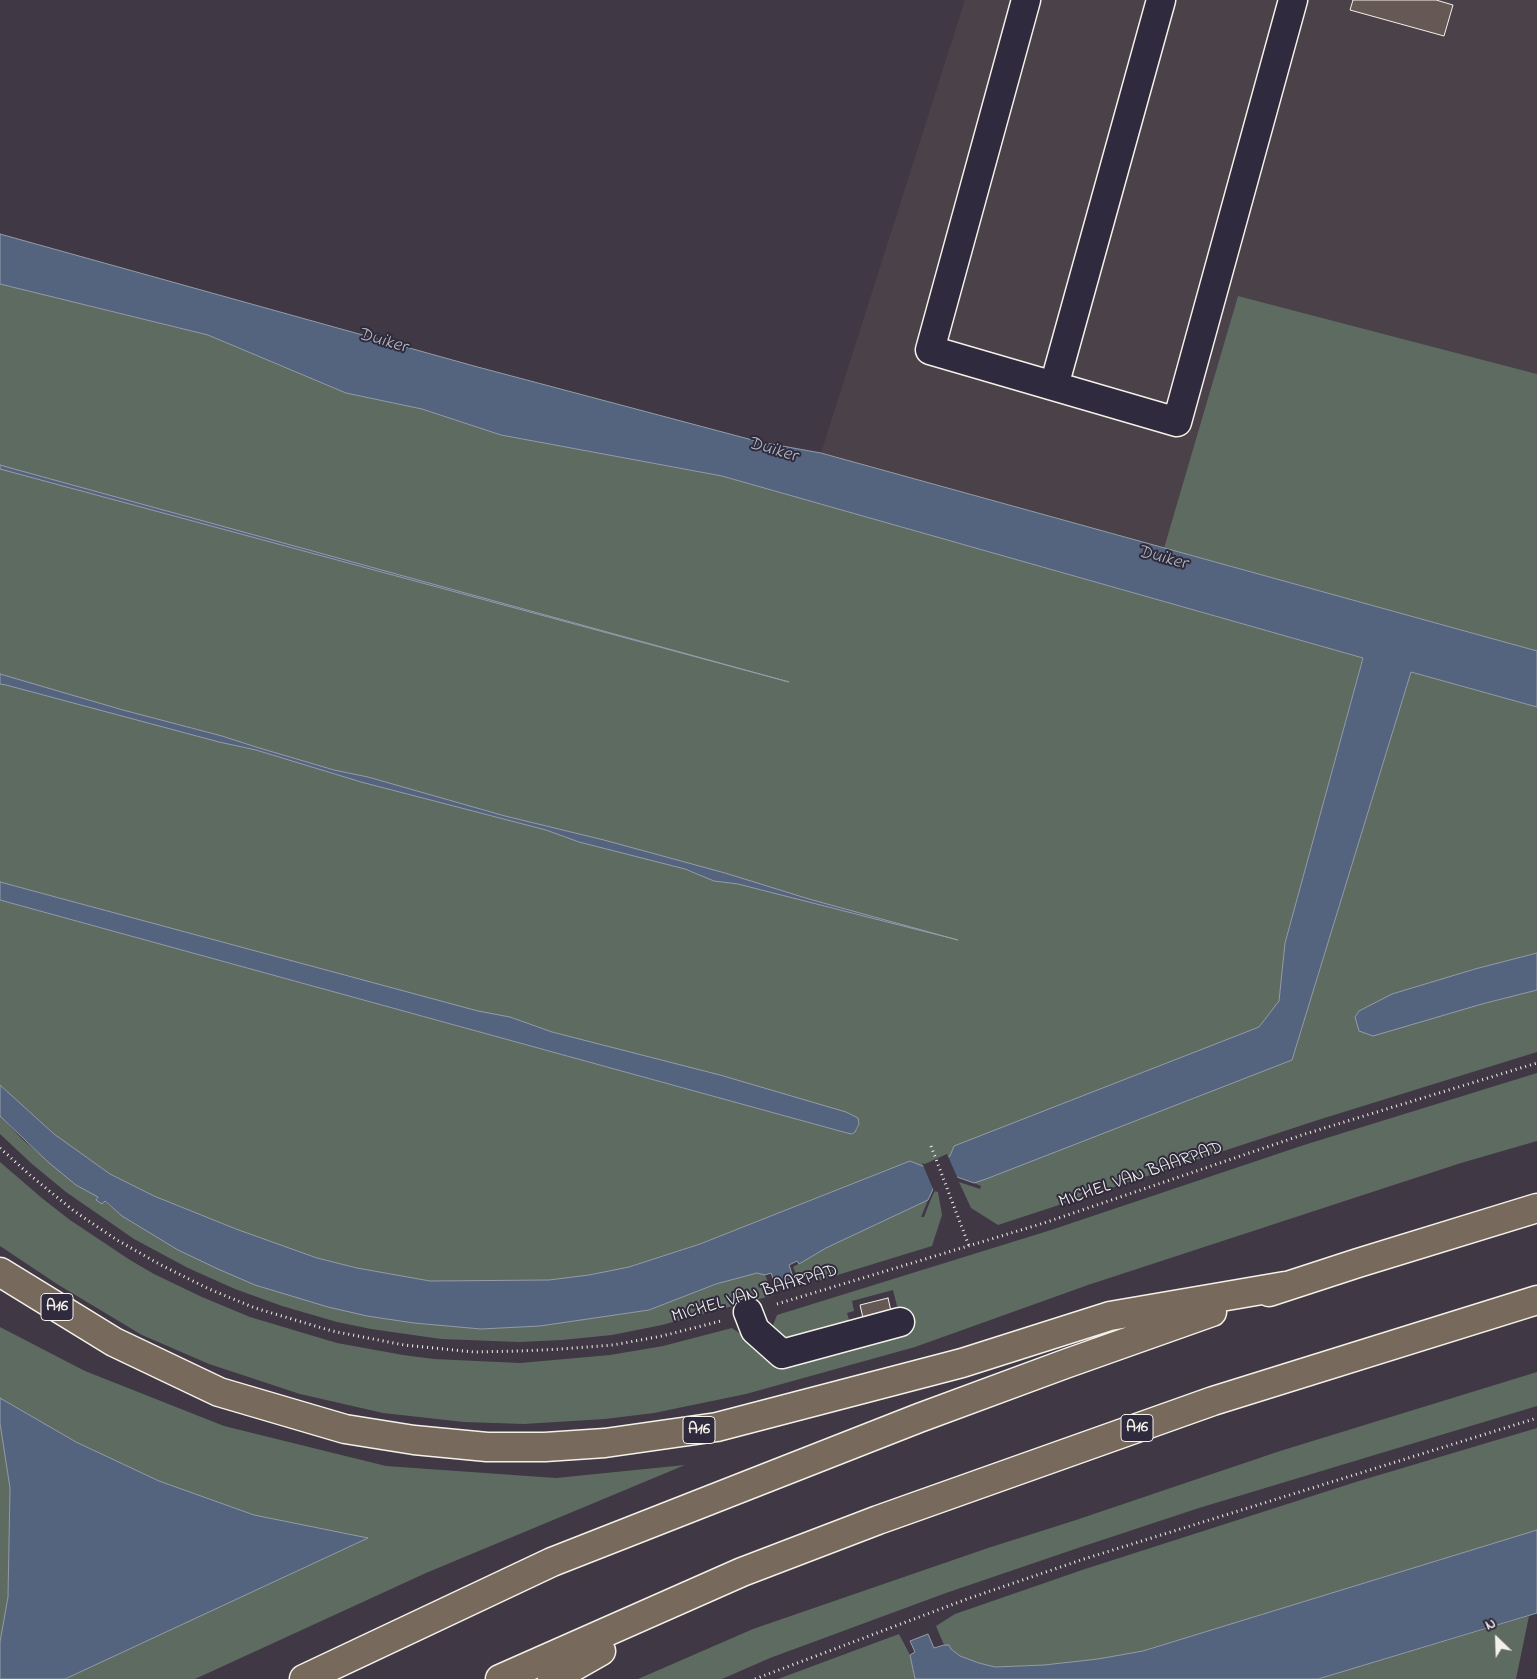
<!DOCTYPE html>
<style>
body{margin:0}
#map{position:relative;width:1537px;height:1679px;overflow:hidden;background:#403844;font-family:"Indie Flower",sans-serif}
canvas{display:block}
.north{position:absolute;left:1472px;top:1614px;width:50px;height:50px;-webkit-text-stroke:4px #2f2a3d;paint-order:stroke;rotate:336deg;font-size:14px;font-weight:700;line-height:20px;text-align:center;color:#f4f1e8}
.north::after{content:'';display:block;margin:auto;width:18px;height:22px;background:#f4f1e8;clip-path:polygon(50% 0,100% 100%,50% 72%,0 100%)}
</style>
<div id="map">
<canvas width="1537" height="1679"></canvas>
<div class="north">N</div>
</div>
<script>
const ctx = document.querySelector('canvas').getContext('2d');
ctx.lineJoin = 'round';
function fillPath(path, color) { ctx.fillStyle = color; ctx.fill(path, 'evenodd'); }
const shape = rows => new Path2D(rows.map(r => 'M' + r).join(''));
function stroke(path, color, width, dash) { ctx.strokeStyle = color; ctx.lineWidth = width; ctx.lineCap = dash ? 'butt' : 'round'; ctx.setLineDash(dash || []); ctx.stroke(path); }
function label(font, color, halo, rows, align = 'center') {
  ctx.font = font + ' "Indie Flower",sans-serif'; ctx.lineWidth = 4; ctx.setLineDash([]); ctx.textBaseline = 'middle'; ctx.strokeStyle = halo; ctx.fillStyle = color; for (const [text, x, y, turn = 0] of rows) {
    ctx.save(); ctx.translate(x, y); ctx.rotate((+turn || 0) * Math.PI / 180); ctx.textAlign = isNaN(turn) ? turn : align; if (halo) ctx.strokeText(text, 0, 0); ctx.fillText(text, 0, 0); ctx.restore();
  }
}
const built = shape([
 [965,0,1537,0,1537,374,1238,296,1164,548,821,453]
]);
const green = shape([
 [0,284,208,335,346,393,422,409,501,435,722,476,1363,658,1285,943,1279,1001,1259,1027,955,1146,950,1156,925,1167,910,1161,700,1244,629,1267,589,1275,549,1280,430,1281,357,1268,317,1258,236,1229,154,1196,110,1174,54,1134,0,1085,0,900,847,1133,852,1134,858,1128,859,1121,552,1032,510,1017,478,1012,0,882],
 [1238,296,1537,374,1537,651,1164,548],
 [1411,672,1537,707,1537,953,1475,969,1392,994,1482,1004,1537,990,1537,1052,1318,1120,998,1225,971,1208,959,1182,980,1189,981,1186,974,1183,1292,1060],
 [1537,1073,1537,1141,1461,1163,1088,1285,915,1347,746,1394,654,1413,605,1419,524,1424,464,1422,383,1413,300,1394,209,1364,142,1335,57,1284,0,1246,0,1162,43,1199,70,1220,130,1260,154,1274,202,1297,250,1317,337,1343,403,1355,434,1359,520,1363,610,1355,663,1346,732,1328,781,1362,899,1314,893,1290,852,1301,854,1311,847,1313,851,1327,797,1342,774,1334,772,1328,777,1315,1051,1230,1304,1145],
 [0,1116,22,1139,76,1185,98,1197,96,1200,104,1201,122,1216,178,1250,255,1285,367,1316,414,1323,481,1329,540,1326,649,1310,716,1284,757,1273,765,1275,774,1295,662,1325,612,1335,562,1340,519,1342,441,1339,371,1329,337,1322,282,1306,235,1289,188,1268,134,1239,66,1192,32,1164,0,1134],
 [934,1191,938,1192,942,1215,932,1246,818,1281,816,1274,798,1279,793,1267,826,1248,928,1200,921,1217,924,1217],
 [0,1327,85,1371,224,1426,386,1466,556,1478,685,1465,426,1573,195,1679,65,1679,367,1538,254,1515,159,1481,76,1442,0,1398],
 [1537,1372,1537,1406,1199,1508,1081,1547,946,1593,770,1658,722,1679,638,1679,753,1629,988,1548,1076,1520,1280,1451],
 [0,1423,10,1488,8,1597,0,1642],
 [1537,1428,1537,1530,1143,1651,1098,1659,1044,1665,995,1667,979,1663,960,1656,951,1649,949,1645,944,1645,936,1626,955,1614,1085,1569,1359,1481],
 [1529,1616,1516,1679,1318,1679],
 [899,1634,910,1655,915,1679,778,1679]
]);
const water = shape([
 [0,234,474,366,760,442,821,453,1537,651,1537,707,1411,672,1292,1060,986,1179,974,1183,957,1177,934,1187,928,1200,826,1248,799,1264,797,1261,789,1265,794,1280,776,1286,771,1273,765,1275,757,1273,716,1284,649,1310,540,1326,481,1329,414,1323,367,1316,328,1307,255,1285,218,1269,178,1250,122,1216,105,1201,102,1204,96,1200,98,1197,76,1185,48,1162,0,1116,0,1085,54,1134,110,1174,154,1196,236,1229,317,1258,357,1268,430,1281,549,1280,589,1275,629,1267,700,1244,910,1161,925,1167,950,1156,954,1146,1259,1027,1279,1001,1285,943,1363,658,722,476,501,435,422,409,346,393,208,335,0,284,0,234],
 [0,465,7,467,789,682,0,469,0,465],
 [0,674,123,710,222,736,256,747,334,770,368,777,505,816,604,840,725,873,809,899,958,940,738,884,714,881,685,869,579,842,546,830,361,782,256,750,219,742,6,685,0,684,0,674],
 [0,882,478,1011,510,1017,552,1032,720,1075,846,1112,858,1118,859,1124,855,1132,852,1134,847,1133,0,900,0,882],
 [1537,953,1537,990,1482,1004,1373,1036,1359,1031,1355,1017,1359,1011,1392,994,1475,969,1537,953],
 [0,1398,76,1442,159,1481,254,1515,368,1538,65,1679,0,1679,0,1642,8,1597,10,1488,0,1423,0,1398],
 [1537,1530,1537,1613,1318,1679,915,1679,910,1655,915,1652,910,1641,928,1634,934,1648,944,1645,949,1645,951,1649,960,1656,979,1663,995,1667,1044,1665,1098,1659,1143,1651,1537,1530]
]);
const pier = shape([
 [947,1154,958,1179,974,1185,957,1179,936,1189,929,1202,934,1191,922,1163,908,1159,925,1164]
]);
const building = shape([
 [1353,0,1436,0,1453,5,1444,36,1350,10,1353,0],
 [888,1298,891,1311,863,1318,860,1305,888,1298]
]);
const path = shape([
 [931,1146,969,1246],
 [0,1148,31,1176,74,1211,117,1240,161,1265,209,1289,255,1308,332,1331,404,1345,474,1352,520,1351,561,1349,613,1345,662,1336,721,1321],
 [777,1304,1044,1223,1305,1134,1537,1063],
 [755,1679,967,1599,1084,1559,1537,1418]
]);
const minor = shape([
 [1026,0,930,350,1177,422,1293,0],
 [1054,386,1161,0],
 [748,1312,755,1330,782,1354,900,1322]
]);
const highway = shape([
 [0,1272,114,1342,219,1392,345,1429,414,1440,487,1447,545,1447,605,1443,717,1427,962,1363,1110,1316,1285,1286],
 [1269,1292,1358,1263,1537,1208],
 [304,1679,552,1562,919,1418,1065,1364,1212,1312],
 [500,1679,742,1572,878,1520,1213,1401,1537,1300],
 [552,1679,601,1651]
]);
const shields = [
 [57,1307,32],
 [1137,1428,32],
 [699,1430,32]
];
const shieldNames = [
 ["A16",57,1307],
 ["A16",1137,1428],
 ["A16",699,1430]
];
const streetNames = [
 ["MICHEL VAN BAARPAD",1141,1176,-19],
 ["MICHEL VAN BAARPAD",755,1295,-16]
];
const waterNames = [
 ["Duiker",382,342,16],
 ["Duiker",772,451,16],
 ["Duiker",1162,559,15]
];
fillPath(built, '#4b4249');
fillPath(green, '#5e6b61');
fillPath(water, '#54647e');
stroke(water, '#949ca8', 1);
fillPath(pier, '#403844');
fillPath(building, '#665955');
stroke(building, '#f4f1e8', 1);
stroke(minor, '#f4f1e8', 31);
stroke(highway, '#f4f1e8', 31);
stroke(path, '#f4f1e8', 3, [1, 4]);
stroke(minor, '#2f2a3d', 28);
stroke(highway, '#77695c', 28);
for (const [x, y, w] of shields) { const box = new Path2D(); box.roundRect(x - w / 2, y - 13.5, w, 27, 4); ctx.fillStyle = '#2f2a3d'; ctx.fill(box); stroke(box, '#f4f1e8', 1); }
label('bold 16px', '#f4f1e8', null, shieldNames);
label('18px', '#f4f1e8', '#2f2a3d', streetNames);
label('italic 19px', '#b4b9be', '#2f2a3d', waterNames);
</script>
